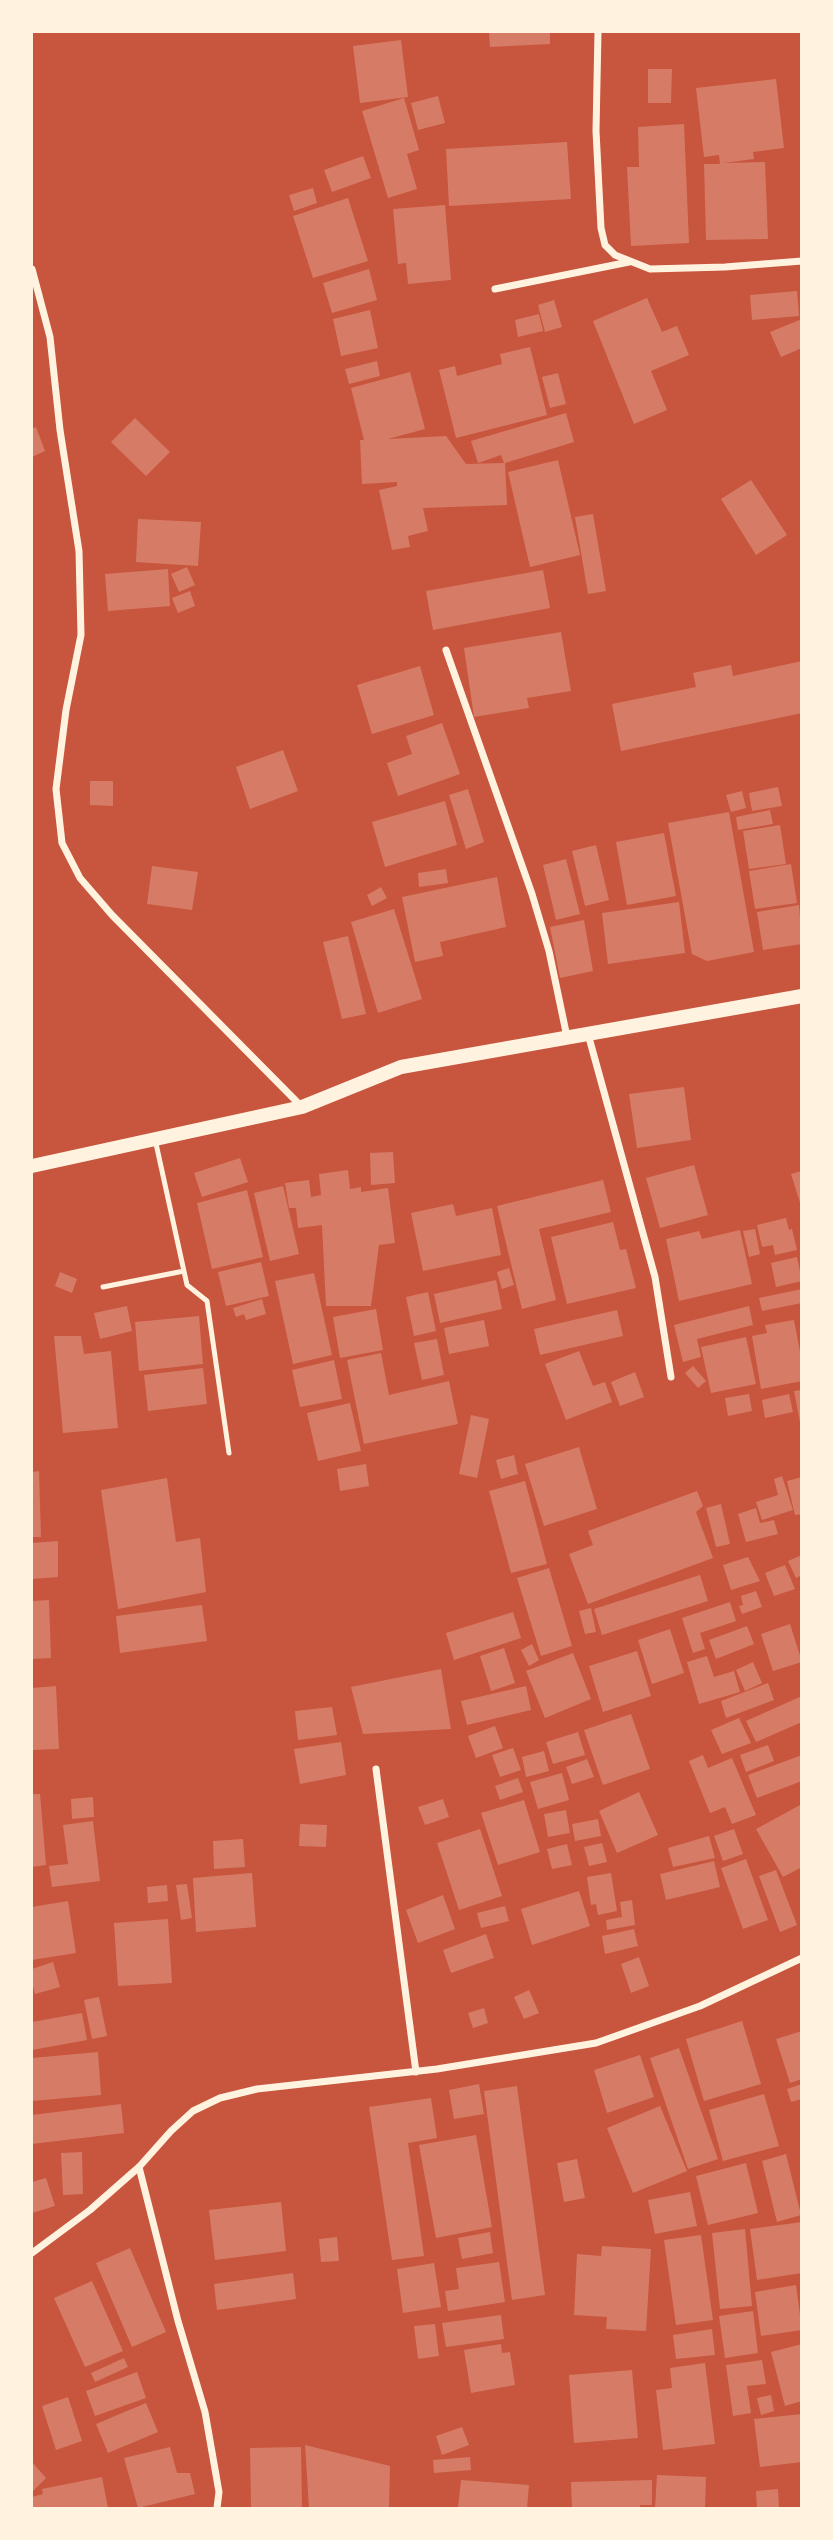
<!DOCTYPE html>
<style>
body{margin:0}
#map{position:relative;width:833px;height:2540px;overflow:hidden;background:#c8553d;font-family:Raleway,sans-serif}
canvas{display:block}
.frame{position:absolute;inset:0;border:33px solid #fff3e0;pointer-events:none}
</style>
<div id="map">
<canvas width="833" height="2540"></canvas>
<div class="frame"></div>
</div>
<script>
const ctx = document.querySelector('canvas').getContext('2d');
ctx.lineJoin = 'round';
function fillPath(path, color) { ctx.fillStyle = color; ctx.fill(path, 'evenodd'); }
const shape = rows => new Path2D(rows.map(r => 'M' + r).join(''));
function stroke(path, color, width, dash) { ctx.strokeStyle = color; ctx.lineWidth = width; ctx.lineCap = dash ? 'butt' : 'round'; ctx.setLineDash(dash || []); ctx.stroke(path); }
const building = shape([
 [489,32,550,32,550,44,490,47],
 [401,40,408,97,360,103,353,46],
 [648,69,672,69,671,103,648,103],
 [776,79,784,148,753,152,754,159,723,163,765,162,768,239,706,240,704,164,720,164,719,155,704,157,696,88],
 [438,96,445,123,418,130,411,103],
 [404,98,419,150,407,154,417,189,388,198,362,111],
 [684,124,689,243,631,246,627,167,639,167,638,127],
 [567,142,571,199,449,206,446,149],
 [363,156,371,178,332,192,324,170],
 [313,188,317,203,294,211,289,195],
 [348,198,368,261,313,278,293,216],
 [445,205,451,280,408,284,406,263,398,264,393,209],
 [369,269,377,300,332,313,323,283],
 [797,291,799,316,752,320,750,295],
 [647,298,662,332,677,326,689,355,651,371,667,410,634,424,593,321],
 [554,300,562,327,545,332,538,305],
 [370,310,378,348,341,356,333,319],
 [539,314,543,331,518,337,515,320],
 [802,319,802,348,781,357,770,332],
 [530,347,547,415,456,438,439,370,455,366,457,376,502,364,500,354],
 [377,361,380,376,349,384,345,369],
 [410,372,425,429,388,439,446,436,466,464,504,463,501,455,478,463,471,441,566,413,574,442,505,463,507,505,423,508,428,531,408,536,410,547,392,550,379,490,397,486,397,482,362,484,360,440,364,440,351,388],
 [558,373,566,404,550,408,542,377],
 [135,418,170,452,146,476,111,442],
 [36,427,45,451,32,457,32,429],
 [558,460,580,555,530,567,508,472],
 [751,480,787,535,756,555,721,499],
 [593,514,606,591,588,594,575,517],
 [138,519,201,522,198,566,136,562],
 [187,567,195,585,179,592,171,574],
 [168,569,170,606,108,611,105,574],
 [543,570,550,608,433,630,426,591],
 [190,591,195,606,178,613,172,598],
 [561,632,571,691,527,698,529,708,474,717,464,648],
 [802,661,802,713,621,751,612,704,696,687,693,673,731,665,733,676],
 [420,666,434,715,372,734,357,685],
 [442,723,460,774,398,796,387,763,412,754,406,736],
 [283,750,298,791,250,809,236,767],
 [90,781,113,781,113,806,90,805],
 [778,787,782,806,752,811,749,793],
 [468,789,484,842,466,849,449,795],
 [742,791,746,808,731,812,726,795],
 [445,801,457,845,385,867,372,822],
 [770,810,773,824,738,830,736,817],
 [729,812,754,952,707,961,692,954,668,823],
 [780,825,786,864,749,869,743,831],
 [664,833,676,896,627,905,616,842],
 [596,845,609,900,585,906,572,851],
 [566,859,580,914,556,920,543,865],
 [791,864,797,903,755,909,749,871],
 [152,866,198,872,192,910,147,904],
 [446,869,448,883,419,887,418,873],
 [497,877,506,927,440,942,443,956,415,962,402,897],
 [381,887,387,898,372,906,367,895],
 [679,902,685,953,608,964,602,913],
 [799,905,802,944,763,950,757,912],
 [394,909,422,999,378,1013,351,922],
 [584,920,593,971,560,978,550,927],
 [348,936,366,1014,342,1019,323,942],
 [684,1087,691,1140,637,1148,629,1094],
 [393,1152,395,1183,371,1185,370,1153],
 [240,1158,248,1182,202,1197,194,1173],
 [694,1165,708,1215,660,1228,646,1178],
 [348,1170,350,1189,361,1187,361,1192,388,1188,395,1243,379,1245,371,1306,326,1306,322,1225,298,1228,296,1208,289,1208,285,1183,309,1180,311,1197,321,1195,319,1174],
 [802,1171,802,1206,801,1206,791,1174],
 [603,1180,611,1212,539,1229,556,1300,522,1309,497,1206],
 [283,1186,299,1254,270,1261,254,1193],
 [247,1190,263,1257,212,1269,197,1203],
 [453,1204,456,1216,492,1208,501,1255,423,1271,411,1213],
 [786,1218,789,1230,792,1229,797,1250,775,1255,773,1245,762,1247,757,1225],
 [613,1222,620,1250,626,1249,636,1288,567,1304,551,1237],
 [755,1229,760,1254,749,1257,743,1231],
 [740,1230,752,1284,679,1301,666,1239,699,1231,702,1239],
 [797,1257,802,1281,776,1287,771,1263],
 [261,1262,269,1296,226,1306,218,1272],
 [509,1268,514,1285,502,1289,497,1272],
 [60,1272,77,1279,72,1293,55,1286],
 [314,1273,332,1355,293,1364,275,1281],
 [496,1280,502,1309,440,1323,434,1294],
 [802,1289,802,1303,762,1311,759,1298],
 [428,1292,436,1331,414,1336,406,1297],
 [262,1299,266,1314,246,1320,244,1314,236,1317,233,1308],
 [127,1306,132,1331,100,1339,94,1313],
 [749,1306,753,1325,697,1339,701,1357,683,1362,674,1325],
 [376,1309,383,1350,340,1358,333,1317],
 [617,1310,623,1336,540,1355,534,1329],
 [199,1316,203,1364,139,1371,135,1322],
 [484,1320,489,1346,449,1354,444,1328],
 [794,1320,802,1362,802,1381,761,1389,752,1336,767,1333,765,1325],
 [54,1336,81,1336,84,1354,111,1351,118,1428,63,1433],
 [746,1337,756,1384,711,1393,701,1347],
 [437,1339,444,1375,422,1380,414,1343],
 [579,1351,593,1386,605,1382,612,1402,566,1420,545,1364],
 [381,1353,389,1395,449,1381,458,1424,364,1444,347,1360],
 [334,1360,342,1399,300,1407,292,1370],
 [693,1366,706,1381,698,1388,685,1373],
 [203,1368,207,1404,148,1411,144,1375],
 [635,1372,644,1397,620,1406,611,1382],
 [802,1390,802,1422,800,1422,794,1391],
 [749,1394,752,1411,728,1416,725,1398],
 [789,1394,793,1412,765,1418,762,1400],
 [350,1403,361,1451,318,1461,307,1413],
 [471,1415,489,1419,477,1478,459,1474],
 [579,1447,597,1509,544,1526,525,1464],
 [514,1455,518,1474,501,1479,496,1460],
 [366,1464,369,1486,340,1491,337,1469],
 [39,1471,41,1537,32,1537,32,1472],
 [782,1476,793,1510,762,1520,756,1502,778,1495,774,1479],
 [802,1477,802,1514,795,1515,787,1481],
 [167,1478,176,1542,200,1538,206,1592,118,1609,101,1490],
 [525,1481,547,1564,511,1573,489,1491],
 [697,1491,703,1506,696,1512,713,1558,588,1604,569,1554,593,1545,588,1531],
 [721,1504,730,1544,716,1547,706,1508],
 [756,1508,760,1523,774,1520,778,1534,746,1542,738,1514],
 [58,1541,58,1577,32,1579,32,1543],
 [802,1555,802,1575,796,1578,788,1561],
 [748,1557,760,1581,731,1590,723,1565],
 [785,1565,795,1589,774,1596,765,1573],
 [549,1568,572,1646,541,1656,517,1578],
 [700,1575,708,1601,602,1635,594,1609],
 [756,1591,762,1607,742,1614,739,1606,743,1605,741,1596],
 [49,1600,51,1658,32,1659,32,1601],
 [730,1602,736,1621,700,1633,705,1649,693,1653,682,1618],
 [202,1605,207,1641,120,1653,116,1616],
 [591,1608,596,1632,585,1634,579,1611],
 [513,1612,521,1638,454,1660,446,1633],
 [790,1624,802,1662,773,1671,761,1634],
 [747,1626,754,1644,716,1659,709,1640],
 [670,1629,684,1673,652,1684,638,1640],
 [532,1644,539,1660,529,1666,521,1650],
 [504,1648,515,1683,491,1691,480,1656],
 [637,1651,651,1696,603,1712,589,1666],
 [573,1653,591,1699,545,1718,526,1671],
 [707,1656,714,1677,734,1671,740,1692,699,1704,687,1662],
 [753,1662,762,1683,745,1691,736,1670],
 [441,1669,451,1729,363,1734,351,1687],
 [768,1683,774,1700,726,1718,721,1701],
 [56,1686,59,1749,32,1750,32,1688],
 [526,1686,531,1710,467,1725,461,1701],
 [802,1696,802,1722,756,1742,746,1721],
 [332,1707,337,1735,298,1740,295,1711],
 [631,1714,650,1769,603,1785,584,1730],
 [739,1718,751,1743,722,1754,711,1730],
 [495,1726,503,1748,476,1758,468,1736],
 [578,1732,585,1755,553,1764,546,1742],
 [341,1742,346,1775,300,1784,294,1749],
 [768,1745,774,1761,746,1772,740,1755],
 [513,1748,521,1770,500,1777,492,1755],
 [544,1751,549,1771,526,1777,522,1757],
 [703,1755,708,1768,732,1758,756,1815,732,1824,725,1807,710,1813,689,1761],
 [802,1755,802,1781,757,1798,748,1775],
 [587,1759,594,1777,572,1784,566,1767],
 [562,1773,569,1800,538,1809,530,1782],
 [518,1778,523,1792,500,1800,495,1786],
 [639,1792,658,1835,617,1853,599,1811],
 [32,1794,40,1794,46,1865,32,1867],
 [93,1797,94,1817,72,1819,71,1799],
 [443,1799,449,1817,425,1825,418,1807],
 [524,1800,540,1852,498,1865,481,1813],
 [802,1804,802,1867,783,1877,756,1829],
 [566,1810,570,1833,548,1837,544,1814],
 [598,1819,601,1836,575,1841,572,1824],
 [93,1821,100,1881,52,1887,49,1866,68,1864,63,1825],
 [300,1824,327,1825,326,1847,299,1846],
 [480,1829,502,1896,459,1910,437,1843],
 [734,1829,743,1854,723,1861,714,1836],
 [709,1836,715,1858,673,1867,668,1848],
 [243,1839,245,1867,214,1869,213,1841],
 [602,1843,607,1862,589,1866,584,1847],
 [567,1844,572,1865,552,1869,547,1849],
 [746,1859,768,1920,743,1929,721,1868],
 [714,1861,720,1887,666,1900,660,1874],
 [776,1870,797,1925,780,1932,759,1876],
 [252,1873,256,1927,196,1932,193,1878],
 [611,1873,617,1911,598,1915,596,1904,591,1905,587,1877],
 [187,1884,192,1918,181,1920,176,1885],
 [167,1885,168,1901,148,1903,147,1887],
 [579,1891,590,1926,532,1945,521,1909],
 [443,1895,455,1929,418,1943,406,1910],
 [632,1900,635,1925,607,1930,606,1920,622,1917,620,1902],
 [68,1901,76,1953,32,1960,32,1907],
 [505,1906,509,1921,481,1928,477,1913],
 [168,1919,172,1983,118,1986,114,1923],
 [634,1929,638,1946,605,1954,602,1936],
 [486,1934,494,1958,451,1973,443,1950],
 [639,1957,649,1986,631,1993,621,1964],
 [53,1962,60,1987,35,1994,32,1982,32,1969],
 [529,1990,539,2013,524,2019,514,1997],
 [99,1997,107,2036,92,2039,84,2000],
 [484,2008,488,2023,473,2028,468,2013],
 [82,2013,87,2040,32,2050,32,2022],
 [742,2021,761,2084,704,2101,686,2039],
 [802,2031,802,2079,790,2083,776,2039],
 [679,2048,718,2159,688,2169,650,2058],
 [98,2052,101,2095,32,2101,32,2058],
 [640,2055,654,2097,607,2113,594,2070],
 [479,2084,484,2114,454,2119,449,2090],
 [802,2084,802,2099,791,2102,787,2089],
 [517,2086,545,2295,512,2300,484,2091],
 [764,2094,779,2146,723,2161,709,2110],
 [431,2098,437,2138,408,2143,424,2256,392,2260,369,2107],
 [121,2104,124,2133,32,2144,32,2115],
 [660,2106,687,2171,633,2193,607,2128],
 [476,2135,492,2227,436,2238,419,2145],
 [82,2152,83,2194,63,2195,61,2153],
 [786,2154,801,2215,777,2222,762,2161],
 [577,2159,585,2198,564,2202,557,2163],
 [746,2163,758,2213,708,2225,696,2176],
 [46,2178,55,2206,32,2213,32,2182],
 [690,2192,697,2226,655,2234,648,2200],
 [281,2202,286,2251,215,2260,209,2210],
 [802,2222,802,2273,757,2280,750,2229],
 [745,2229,752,2306,720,2309,712,2233],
 [490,2232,493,2253,462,2259,458,2238],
 [701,2235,713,2320,676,2325,664,2240],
 [337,2237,339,2261,321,2262,319,2239],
 [602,2246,651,2249,646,2331,606,2329,607,2317,574,2315,577,2254,601,2256],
 [130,2248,166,2332,132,2347,96,2263],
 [499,2262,505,2302,448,2311,445,2291,459,2289,456,2268],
 [434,2263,441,2307,403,2313,397,2269],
 [293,2273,296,2299,217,2310,214,2284],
 [92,2281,123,2351,85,2367,54,2298],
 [796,2285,802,2330,761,2336,755,2292],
 [753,2311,758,2353,725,2358,719,2316],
 [501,2315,504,2339,446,2347,442,2323],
 [435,2324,439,2356,418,2359,414,2326],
 [712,2329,715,2355,676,2359,673,2335],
 [501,2344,502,2353,510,2352,515,2385,471,2393,464,2350],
 [802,2344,802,2401,785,2406,771,2352],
 [124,2358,128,2367,95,2382,91,2373],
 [762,2360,766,2384,747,2386,751,2413,733,2416,726,2365],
 [705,2363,715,2444,663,2450,656,2390,672,2388,670,2368],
 [632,2370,638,2438,574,2443,569,2375],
 [137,2372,146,2398,95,2416,86,2391],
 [771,2395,774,2411,761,2415,757,2398],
 [68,2397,82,2441,56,2450,42,2406],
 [146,2403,158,2432,108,2453,96,2424],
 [802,2414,802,2462,760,2467,754,2419],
 [462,2427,469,2445,442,2455,436,2436],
 [305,2445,390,2466,389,2508,309,2508],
 [170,2447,177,2473,190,2473,195,2494,138,2508,124,2458],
 [301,2447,302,2508,251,2508,250,2448],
 [470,2457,471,2470,434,2473,433,2460],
 [32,2462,46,2478,32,2492],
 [657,2475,706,2477,705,2508,655,2508],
 [102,2477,108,2508,33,2508,32,2497,43,2494,42,2489],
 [461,2480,529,2485,527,2508,458,2508],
 [652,2480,652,2505,640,2505,640,2508,572,2508,571,2482],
 [778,2489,779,2508,757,2508,756,2491]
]);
const service = shape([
 [155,1139,187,1285,207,1301,229,1453],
 [103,1287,184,1271]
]);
const minor = shape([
 [598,32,596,131,601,228,605,245,615,255,650,269,725,267,802,261],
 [32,269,50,337,60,430,79,551,81,635,66,710,56,789,62,843,80,878,112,915,302,1107],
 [495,289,629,262],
 [446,650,532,894,549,951,567,1037],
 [588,1034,655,1277,671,1377],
 [376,1769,416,2072],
 [139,2167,178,2321,205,2412,219,2492,217,2508],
 [32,2253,90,2210,139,2167,171,2131,193,2111,220,2098,257,2089,437,2069,596,2043,700,2006,802,1958]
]);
const secondary = shape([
 [32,1166,302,1107,401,1067,802,996]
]);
fillPath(building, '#d67c66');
stroke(service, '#fff3e0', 5);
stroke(minor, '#fff3e0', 7);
stroke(secondary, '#fff3e0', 14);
</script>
